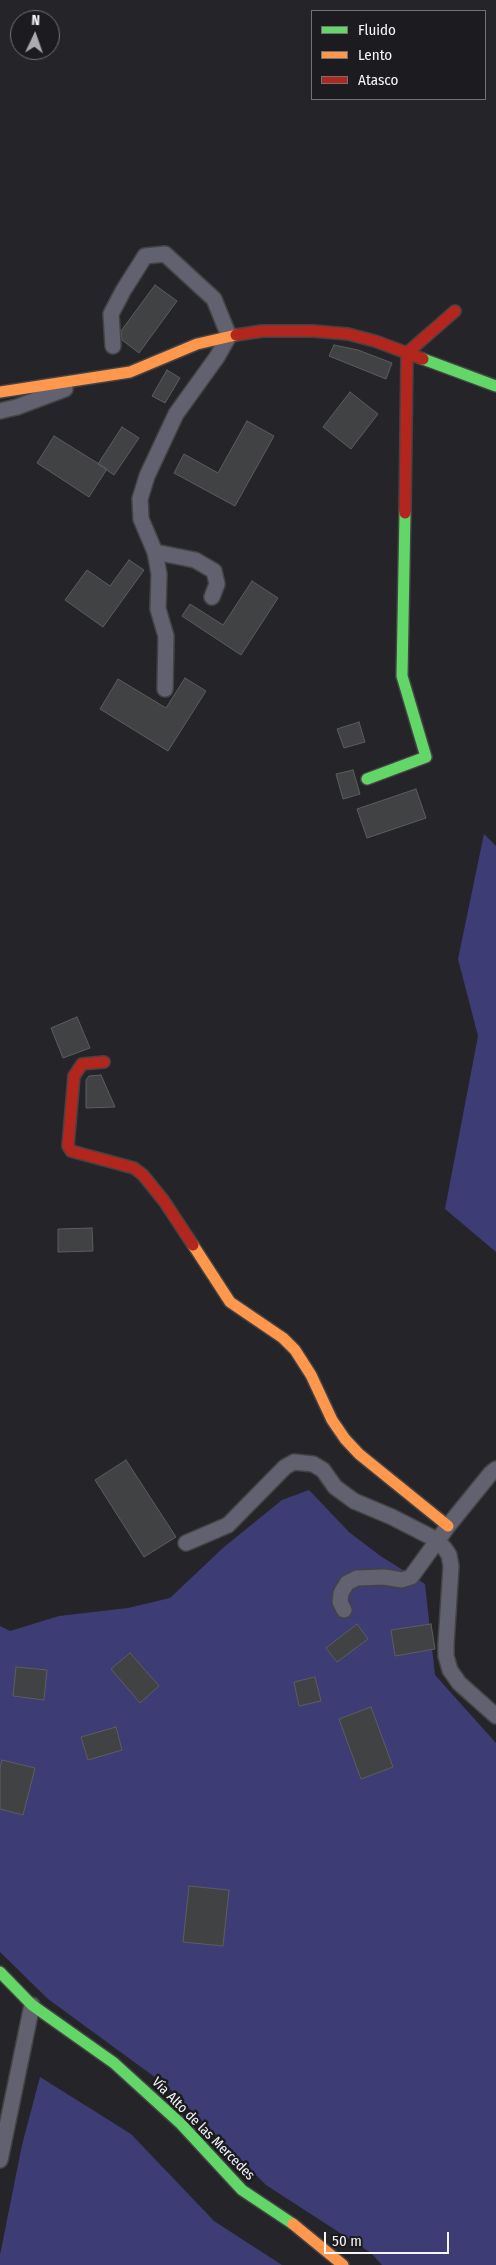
<!DOCTYPE html>
<meta charset="utf-8">
<style>
body{margin:0}
#map{position:relative;width:496px;height:2265px;overflow:hidden;background:#252529;font-family:"Fira Sans Condensed",sans-serif}
canvas{display:block}
.legend{position:absolute;left:311px;top:10px;width:175px;height:90px;box-sizing:border-box;background:#1b1b20;border:1px solid #727276;margin:0;padding:6px 9px;list-style:none;font-size:15px;color:#f4f5f8}
.legend li{display:flex;align-items:center;gap:10px;height:25px}
.legend b{width:25px;border:1px solid #727276}
.north{position:absolute;left:10px;top:10px;width:50px;height:50px;box-sizing:border-box;background:#1b1b20;border:1px solid #727276;border-radius:50%;rotate:3deg;font-size:14px;font-weight:700;line-height:20px;text-align:center;color:#f4f5f8}
.north::after{content:'';display:block;margin:auto;width:18px;height:22px;background:#acacb0;clip-path:polygon(50% 0,100% 100%,50% 72%,0 100%)}
.scale{position:absolute;left:324px;top:2232px;width:125px;height:22px;box-sizing:border-box;border:2px solid #f4f5f8;border-top:0;padding-left:6px;font-size:15px;line-height:18px;white-space:nowrap;color:#f4f5f8;-webkit-text-stroke:4px #1b1b20;paint-order:stroke}
</style>
<div id="map">
<canvas width="496" height="2265"></canvas>
<ul class="legend">
<li><b style="height:6px;background:#63d668"></b>Fluido</li>
<li><b style="height:6px;background:#ff974d"></b>Lento</li>
<li><b style="height:6px;background:#b3261e"></b>Atasco</li>
</ul>
<div class="north">N</div>
<div class="scale">50 m</div>
</div>
<script>
const ctx = document.querySelector('canvas').getContext('2d');
ctx.lineJoin = 'round';
function fillPath(path, color) { ctx.fillStyle = color; ctx.fill(path, 'evenodd'); }
const shape = rows => new Path2D(rows.map(r => 'M' + r).join(''));
function stroke(path, color, width, dash) { ctx.strokeStyle = color; ctx.lineWidth = width; ctx.lineCap = dash ? 'butt' : 'round'; ctx.setLineDash(dash || []); ctx.stroke(path); }
function label(font, color, halo, rows, align = 'center') {
  ctx.font = font + ' "Fira Sans Condensed",sans-serif'; ctx.lineWidth = 5; ctx.setLineDash([]); ctx.textBaseline = 'middle'; ctx.strokeStyle = halo; ctx.fillStyle = color; for (const [text, x, y, turn = 0] of rows) {
    ctx.save(); ctx.translate(x, y); ctx.rotate((+turn || 0) * Math.PI / 180); ctx.textAlign = isNaN(turn) ? turn : align; if (halo) ctx.strokeText(text, 0, 0); ctx.fillText(text, 0, 0); ctx.restore();
  }
}
const green = shape([
 [484,834,496,846,496,1252,445,1209,478,1036,458,959],
 [309,1490,349,1532,379,1555,425,1584,435,1675,496,1743,496,2265,382,2265,371,2253,266,2185,167,2086,48,1999,0,1952,0,1626,10,1631,59,1616,128,1608,170,1598,224,1547,282,1500],
 [40,2077,131,2134,214,2221,282,2265,0,2265,0,2255,22,2145]
]);
const building = shape([
 [155,285,177,301,139,353,122,340,121,331,155,285],
 [334,345,358,350,392,363,386,379,329,356,334,345],
 [167,370,180,378,165,403,152,396,167,370],
 [350,392,378,414,351,449,323,427,350,392],
 [247,421,274,436,235,506,174,473,184,454,218,473,247,421],
 [122,427,139,438,114,475,98,464,122,427],
 [54,436,107,469,89,497,37,463,54,436],
 [129,560,144,570,103,627,65,600,87,570,110,586,129,560],
 [252,581,278,598,241,655,182,616,190,604,223,625,252,581],
 [185,678,206,691,168,751,100,709,118,679,166,708,185,678],
 [359,722,365,742,344,748,337,729,359,722],
 [353,770,360,794,343,799,336,774,353,770],
 [416,789,426,818,367,838,357,809,416,789],
 [77,1017,90,1048,63,1058,51,1028,77,1017],
 [101,1075,115,1107,86,1108,86,1080,89,1076,101,1075],
 [92,1228,93,1251,58,1252,58,1229,92,1228],
 [126,1460,176,1537,144,1557,95,1480,126,1460],
 [357,1624,368,1639,337,1662,326,1648,357,1624],
 [431,1624,435,1649,395,1656,391,1630,431,1624],
 [130,1653,159,1686,140,1703,111,1669,130,1653],
 [16,1667,47,1670,44,1700,13,1696,16,1667],
 [315,1677,321,1701,299,1706,294,1682,315,1677],
 [371,1707,393,1767,361,1779,339,1719,371,1707],
 [116,1727,122,1750,88,1760,81,1737,116,1727],
 [2,1760,35,1768,23,1815,0,1809,0,1768,2,1760],
 [189,1886,229,1890,223,1946,183,1942,189,1886]
]);
const street = shape([
 [113,346,111,314,123,291,145,256,165,254,214,299,229,336,217,357,176,414,147,476,140,499,141,519,155,552,159,574,158,609,166,636,165,689],
 [0,411,17,407,65,389],
 [155,552,195,560,214,571,217,584,212,597],
 [186,1543,228,1525,285,1467,294,1462,313,1464,323,1470,335,1487,354,1501,392,1517,437,1540,445,1549,449,1555,451,1566,446,1644,446,1656,450,1670,459,1683,496,1716],
 [344,1610,340,1602,341,1593,347,1583,357,1578,384,1577,402,1580,411,1577,448,1526,491,1473,496,1469],
 [0,2160,32,2005]
]);
const fast = shape([
 [423,359,496,386],
 [367,779,426,757,402,676,405,513],
 [0,1972,32,2005,114,2063,181,2124,242,2190,293,2224]
]);
const slow = shape([
 [0,392,130,372,197,344,236,335],
 [193,1245,230,1302,283,1338,295,1350,311,1375,332,1420,345,1439,359,1454,448,1526],
 [293,2224,343,2265]
]);
const jam = shape([
 [236,335,262,331,313,331,348,334,375,341,423,359],
 [405,513,407,353,455,311],
 [104,1062,82,1064,74,1076,68,1146,71,1151,134,1168,143,1175,164,1201,193,1245]
]);
const streetNames = [
 ["Vía Alto de las Mercedes",203,2129,45]
];
fillPath(green, '#3e3c74');
fillPath(building, '#414244');
stroke(building, '#5d5d60', 1);
stroke(street, '#434345', 18);
stroke(fast, '#434345', 14);
stroke(slow, '#434345', 14);
stroke(jam, '#434345', 14);
stroke(street, '#616170', 15);
stroke(fast, '#63d668', 11);
stroke(slow, '#ff974d', 11);
stroke(jam, '#b3261e', 11);
label('14px', '#f4f5f8', '#1b1b20', streetNames);
</script>
